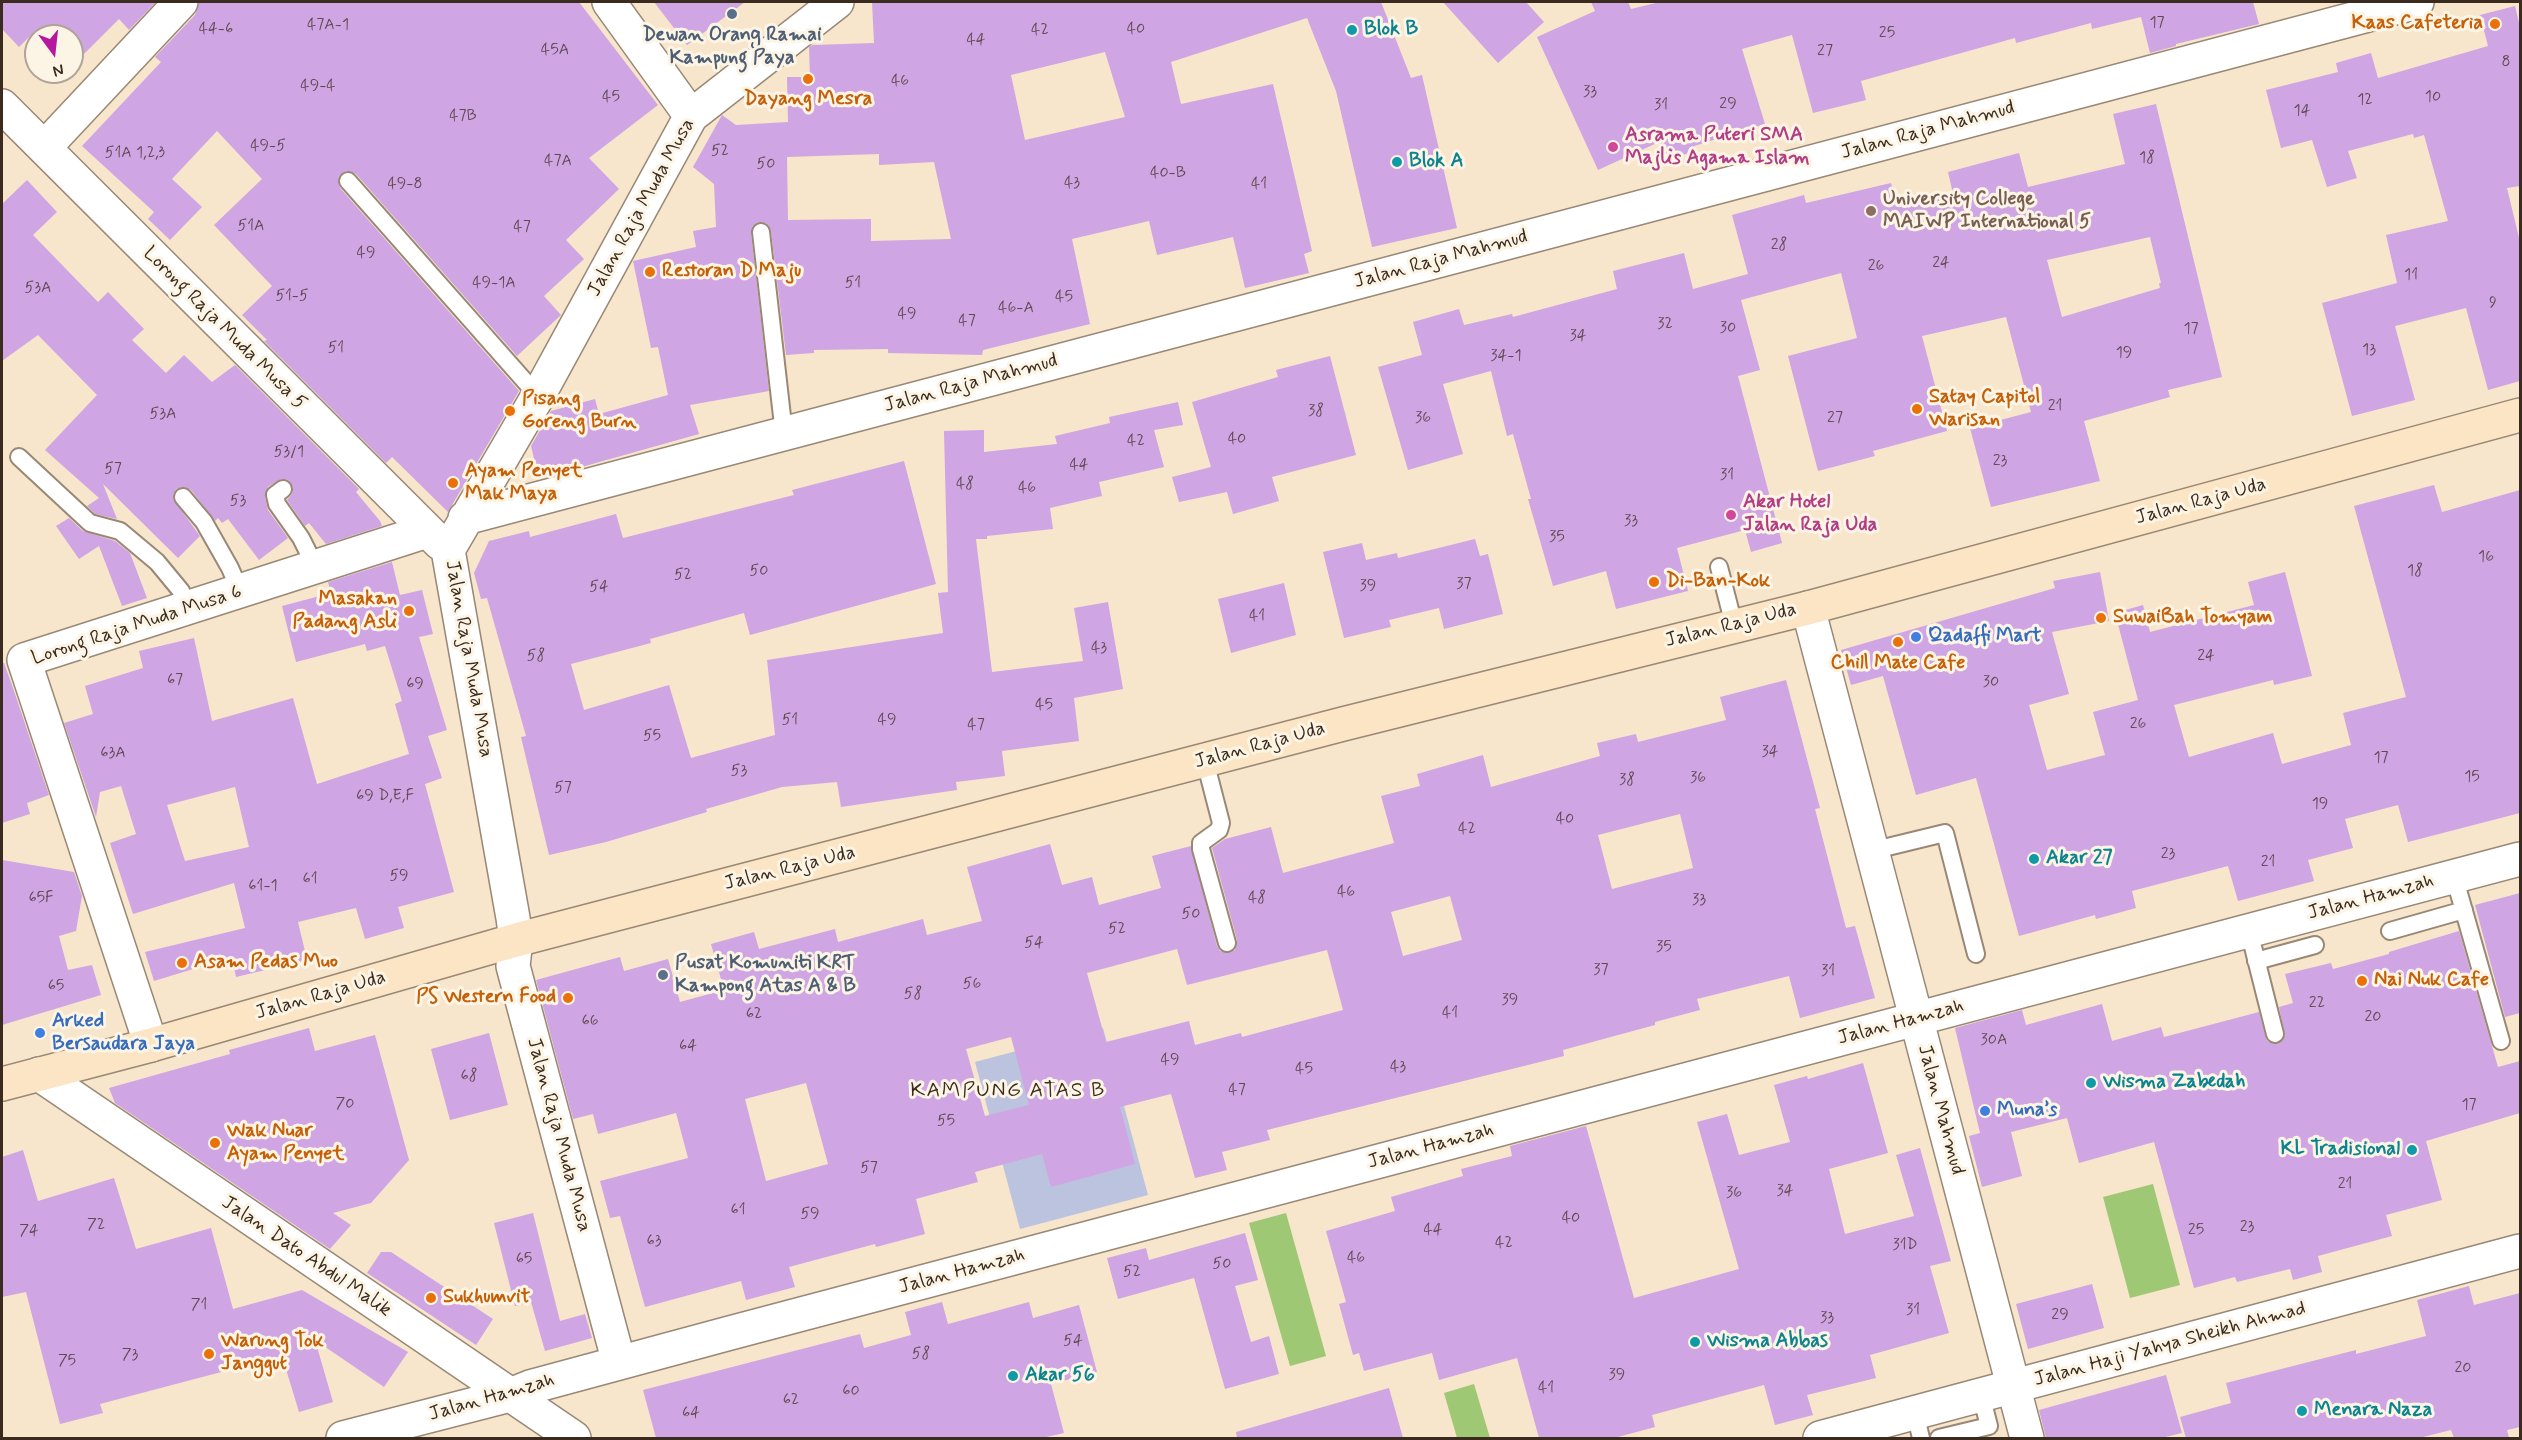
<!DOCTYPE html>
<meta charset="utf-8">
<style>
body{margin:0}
#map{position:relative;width:2522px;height:1440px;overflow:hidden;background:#f7e5cc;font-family:Mynerve,sans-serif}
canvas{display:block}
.frame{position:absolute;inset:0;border:3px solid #3b2a1e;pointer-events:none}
.north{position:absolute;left:24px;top:24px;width:60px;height:60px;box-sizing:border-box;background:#fcf5e5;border:2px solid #afa495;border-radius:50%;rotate:165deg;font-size:16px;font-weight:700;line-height:24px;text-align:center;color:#3b2a1e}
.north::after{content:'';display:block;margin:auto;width:21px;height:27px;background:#b5179e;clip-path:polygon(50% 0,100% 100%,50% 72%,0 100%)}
</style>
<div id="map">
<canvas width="2522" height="1440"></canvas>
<div class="frame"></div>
<div class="north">N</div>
</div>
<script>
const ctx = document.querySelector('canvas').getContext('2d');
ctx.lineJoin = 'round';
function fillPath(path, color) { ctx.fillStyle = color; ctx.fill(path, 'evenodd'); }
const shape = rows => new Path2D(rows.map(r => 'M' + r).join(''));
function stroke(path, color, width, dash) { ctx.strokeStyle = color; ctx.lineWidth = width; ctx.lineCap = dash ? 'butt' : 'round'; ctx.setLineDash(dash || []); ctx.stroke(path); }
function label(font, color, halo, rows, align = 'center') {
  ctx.font = font + ' Mynerve,sans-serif'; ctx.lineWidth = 6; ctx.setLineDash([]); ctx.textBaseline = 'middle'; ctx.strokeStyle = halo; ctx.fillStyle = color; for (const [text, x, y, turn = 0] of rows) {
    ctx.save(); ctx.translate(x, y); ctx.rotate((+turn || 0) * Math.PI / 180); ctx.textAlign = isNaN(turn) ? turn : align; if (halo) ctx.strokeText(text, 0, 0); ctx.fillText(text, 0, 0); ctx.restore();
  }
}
const industrial = shape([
 [1103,1028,1148,1195,1020,1229,975,1062]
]);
const green = shape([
 [2153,1184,2180,1285,2130,1298,2103,1197],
 [1286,1213,1326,1356,1290,1366,1249,1223],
 [1474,1384,1490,1438,1457,1438,1444,1393]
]);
const building = shape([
 [2,2,156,2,129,30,119,19,72,66,72,36,36,36,36,44,29,37,19,47,2,29],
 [199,2,579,2,658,105,589,158,619,189,566,240,584,259,544,296,561,315,517,356,356,174,346,171,338,177,340,188,519,391,448,512,392,457,386,463,264,341,267,340,242,315,272,286,214,225,262,179,217,131,172,179,202,207,170,240,148,219,154,212,82,146,161,62,155,57,195,15],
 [654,2,745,2,687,45],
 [872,2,1381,2,1411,78,1422,75,1457,228,1372,247,1336,91,1307,18,1171,62,1181,104,1273,84,1312,251,1304,254,1309,273,1245,288,1233,237,1157,255,1149,221,1072,239,1090,324,983,350,982,355,888,353,888,349,814,350,814,353,786,355,771,231,766,223,759,222,752,227,751,233,769,391,690,405,699,434,539,479,531,446,551,411,595,399,599,414,668,395,658,347,651,348,633,261,696,247,693,231,716,227,714,184,693,167,722,115,736,125,788,122,787,77,810,77,809,47,813,45,874,43],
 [1105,52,1125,117,1025,140,1011,75],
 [879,154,879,165,934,162,951,239,871,241,871,219,788,220,787,157],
 [1443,2,1526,2,1544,22,1498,63],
 [1591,2,1628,2,1631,9,1660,2,2253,2,2259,24,2176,44,2176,46,2150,53,2141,17,2092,29,2091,23,2016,43,2015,38,1861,81,1866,100,1813,113,1792,35,1742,49,1765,124,1694,146,1696,150,1668,161,1659,142,1598,170,1537,37,1595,11],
 [2515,6,2520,27,2520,186,2507,188,2520,242,2520,381,2488,390,2466,308,2395,326,2415,400,2352,416,2322,303,2397,283,2386,235,2448,221,2424,135,2414,138,2413,134,2348,151,2357,178,2327,187,2312,140,2281,148,2266,90,2338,72,2336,63,2371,53,2378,78,2488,46,2480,15],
 [2156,104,2222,377,2168,390,2170,397,2084,421,2100,481,1991,507,1970,428,2031,412,2006,317,1922,336,1947,431,1873,451,1875,456,1818,471,1788,356,1857,338,1841,273,1741,300,1760,370,1738,376,1782,543,1751,552,1745,530,1677,548,1688,591,1616,609,1606,571,1553,586,1528,499,1531,499,1513,434,1507,436,1491,371,1443,384,1463,454,1408,470,1378,367,1422,355,1413,322,1459,309,1464,325,1512,314,1513,317,1617,289,1613,271,1684,253,1693,289,1748,274,1732,215,1804,195,1806,203,1891,183,1897,207,1953,194,1948,172,2019,153,2028,187,2125,164,2113,114],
 [2150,237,2161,283,2159,283,2160,288,2062,317,2047,260],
 [27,180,57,212,33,235,98,302,108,292,144,329,132,340,166,373,184,355,212,382,235,365,359,489,356,492,380,521,382,526,326,544,309,523,305,526,287,500,292,494,293,487,288,480,281,479,268,487,265,497,268,510,288,538,259,560,228,519,222,523,218,518,215,521,191,490,182,487,176,489,173,499,200,536,178,558,103,484,117,519,95,514,87,506,99,498,45,450,97,395,38,335,2,361,2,204],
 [1330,356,1356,455,1272,477,1279,501,1233,514,1227,492,1179,502,1172,477,1211,467,1192,402,1278,377,1276,370],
 [1178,402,1183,425,1154,430,1164,467,1099,482,1102,496,1050,508,1053,529,987,536,987,539,976,539,992,672,1083,661,1074,608,1108,602,1123,689,1074,698,1079,741,1002,751,1005,776,956,782,957,790,841,807,837,782,782,787,706,809,707,812,606,842,549,855,521,737,526,736,487,598,481,599,474,573,489,541,529,531,530,537,616,514,623,538,794,495,792,490,904,461,936,584,750,635,744,613,650,639,651,643,571,664,584,710,669,685,691,758,775,735,767,660,943,633,938,593,948,592,944,431,984,430,984,452,1057,444,1055,436,1110,423,1109,417],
 [2434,485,2442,512,2520,490,2520,813,2408,842,2398,805,2345,819,2353,848,2308,860,2314,881,2238,901,2228,866,2132,891,2136,908,2096,919,2095,915,2019,936,1976,778,1916,795,1883,676,1851,685,1841,650,2055,588,2053,581,2100,572,2109,621,2052,632,2069,694,2029,705,2047,770,2105,755,2093,712,2138,700,2115,613,2143,605,2150,632,2254,605,2248,582,2285,572,2312,676,2274,685,2273,680,2174,705,2189,757,2273,733,2282,764,2351,745,2343,713,2406,697,2354,506],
 [69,518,83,531,115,541,130,553,147,598,122,606,99,546,79,559,56,526],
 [1475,539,1480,556,1488,554,1503,614,1444,629,1439,608,1389,620,1391,627,1344,638,1323,552,1362,543,1366,560,1397,553,1398,558],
 [392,562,400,595,422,590,433,634,419,637,447,730,428,736,442,778,425,784,454,892,398,907,404,928,365,939,356,908,298,922,307,960,236,977,232,957,154,981,145,952,245,928,234,883,133,914,110,843,136,834,121,786,100,792,96,817,64,723,93,714,85,686,143,668,139,651,194,638,212,721,293,698,317,784,409,754,395,704,402,701,385,646,367,651,365,644,296,662,282,606,331,593,328,582],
 [235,787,249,847,185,861,167,805],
 [1284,583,1296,635,1231,653,1218,599],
 [2,663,4,663,13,688,49,795,27,803,30,814,2,823],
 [1786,680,1820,808,1815,809,1846,928,1855,926,1875,998,1800,1018,1789,976,1697,999,1700,1010,1655,1022,1655,1025,1563,1050,1564,1056,1267,1130,1270,1140,1222,1152,1227,1170,1195,1178,1171,1094,1120,1107,1135,1164,1051,1187,1042,1154,975,1172,978,1182,916,1199,925,1234,876,1247,875,1244,789,1267,795,1287,746,1300,741,1281,645,1307,620,1216,610,1218,600,1181,688,1158,676,1113,598,1134,593,1114,573,1119,536,980,620,957,624,971,668,959,680,1002,724,990,711,944,754,932,759,949,835,929,838,942,923,919,927,935,982,921,967,867,1050,844,1062,885,1092,877,1099,905,1161,888,1152,856,1191,846,1217,946,1220,951,1229,953,1235,950,1237,940,1212,848,1225,839,1271,827,1283,873,1394,843,1381,796,1420,786,1417,774,1483,755,1491,787,1600,756,1597,743,1636,734,1638,742,1726,720,1720,697],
 [1680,814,1693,868,1612,889,1598,835],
 [1450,896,1462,940,1403,956,1391,912],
 [1177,949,1187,985,1327,950,1343,1010,1242,1037,1241,1033,1195,1045,1189,1021,1106,1042,1087,973],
 [1011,1037,1029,1105,985,1116,966,1049],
 [806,1083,828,1164,766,1181,745,1099],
 [2,860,74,872,82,896,76,931,59,936,68,970,92,965,101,995,2,1025],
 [2520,893,2520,1013,2505,1017,2475,905],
 [2459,931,2498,1067,2520,1061,2520,1113,2426,1141,2442,1200,2386,1215,2392,1236,2318,1256,2322,1272,2293,1280,2290,1269,2237,1282,2235,1277,2194,1288,2154,1142,2079,1163,2067,1118,2011,1132,2022,1176,1982,1187,1969,1136,1980,1133,1955,1028,2022,1010,2026,1025,2102,1004,2112,1041,2161,1027,2164,1037,2259,1012,2267,1041,2277,1044,2285,1036,2279,1007,2293,1003,2285,974,2331,963,2333,969,2389,954,2389,952],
 [309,1028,315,1051,375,1035,409,1160,371,1203,333,1213,351,1225,330,1249,115,1103,109,1088,230,1054,229,1050],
 [489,1033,508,1105,450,1120,431,1049],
 [1863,1063,1888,1153,1829,1169,1845,1234,1914,1216,1896,1155,1920,1148,1951,1261,1930,1266,1949,1333,1870,1355,1876,1378,1807,1395,1813,1415,1775,1425,1764,1385,1652,1415,1655,1427,1614,1438,1539,1438,1517,1358,1439,1380,1432,1353,1364,1371,1359,1353,1353,1355,1339,1304,1346,1302,1326,1231,1395,1211,1391,1197,1463,1176,1461,1169,1512,1156,1510,1146,1586,1126,1634,1298,1739,1269,1697,1122,1727,1114,1739,1155,1790,1142,1774,1085,1807,1076,1808,1079],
 [23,1150,38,1201,114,1178,136,1249,211,1228,233,1309,302,1290,408,1352,384,1387,315,1340,333,1402,299,1412,282,1356,100,1404,103,1413,60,1424,26,1292,2,1297,2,1157],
 [533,1213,560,1321,585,1314,592,1338,545,1351,531,1302,515,1306,494,1223],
 [1245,1233,1258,1280,1235,1286,1251,1342,1269,1336,1279,1374,1225,1389,1194,1278,1118,1299,1107,1258,1146,1248,1149,1260],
 [381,1252,391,1252,493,1319,476,1345,367,1273],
 [2092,1284,2104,1328,2028,1349,2016,1304],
 [2469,1286,2474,1305,2520,1293,2520,1427,2507,1430,2509,1438,2454,1438,2451,1430,2419,1438,2186,1438,2180,1417,2231,1403,2226,1383,2356,1350,2356,1354,2426,1336,2417,1300],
 [942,1302,948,1324,1029,1302,1033,1318,1079,1305,1097,1372,1051,1384,1064,1433,1042,1438,656,1438,643,1390,860,1334,864,1348,911,1335,905,1312],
 [2166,1375,2182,1433,2161,1438,2046,1438,2039,1410],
 [1389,1388,1403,1438,1237,1438,1236,1432]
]);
const lane = shape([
 [348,181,538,396],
 [761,232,784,434],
 [19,457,90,523,120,531,157,562,181,591,188,608],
 [283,489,275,495,277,504,301,538,316,568],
 [183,497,204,522,230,568,240,591],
 [1719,567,1734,625],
 [1205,761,1221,823,1219,830,1201,843,1201,849,1227,943],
 [1871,851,1945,833,1976,954],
 [2454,876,2501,1041],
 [2249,931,2275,1034],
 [2390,931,2464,910],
 [2256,961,2315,945],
 [1915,1413,1921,1438],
 [1939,1438,1989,1426,1981,1395]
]);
const street = shape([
 [609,2,691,116],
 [2,106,440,543],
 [44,148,181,2],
 [465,518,2417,2],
 [1808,608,2027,1438],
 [151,1045,24,660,427,531],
 [39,1074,574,1438],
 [619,1363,513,966,516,940,513,918,448,550,538,396,691,116,837,2],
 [343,1438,510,1395,530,1387,730,1333,2520,859],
 [1820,1438,2520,1251]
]);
const secondary = shape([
 [2,1084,151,1045,516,940,1343,724,1808,608,2520,415]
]);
const markers = [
 [732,14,6,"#5c6f8a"],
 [2495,24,6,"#e8710a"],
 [1352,30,6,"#0f9aa8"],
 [808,79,6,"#e8710a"],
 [1613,147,6,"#d1479c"],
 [1397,162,6,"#0f9aa8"],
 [1871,211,6,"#8d6e63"],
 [650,272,6,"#e8710a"],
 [1917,409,6,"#e8710a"],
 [510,411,6,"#e8710a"],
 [453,483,6,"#e8710a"],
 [1731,515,6,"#d1479c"],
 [1654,582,6,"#e8710a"],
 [409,611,6,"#e8710a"],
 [2101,618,6,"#e8710a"],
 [1916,637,6,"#3f7fe0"],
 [1898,642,6,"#e8710a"],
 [2034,859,6,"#0f9aa8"],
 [182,963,6,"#e8710a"],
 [663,975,6,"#5c6f8a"],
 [2362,981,6,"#e8710a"],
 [568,998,6,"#e8710a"],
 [40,1033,6,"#3f7fe0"],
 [2091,1083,6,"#0f9aa8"],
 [1985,1111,6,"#3f7fe0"],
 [215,1143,6,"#e8710a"],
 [2412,1150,6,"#0f9aa8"],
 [431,1298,6,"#e8710a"],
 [1695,1342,6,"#0f9aa8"],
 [209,1354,6,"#e8710a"],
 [1013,1376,6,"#0f9aa8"],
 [2302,1411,6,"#0f9aa8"]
];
const numberNames = [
 ["17",2157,24],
 ["47A-1",328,26],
 ["44-6",216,30],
 ["40",1136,30],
 ["42",1040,31],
 ["25",1887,34],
 ["44",976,41],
 ["45A",555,51],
 ["27",1825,52],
 ["8",2506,63],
 ["46",900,82],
 ["49-4",318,87],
 ["33",1590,93],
 ["45",611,98],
 ["10",2433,98],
 ["12",2365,101],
 ["29",1728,105],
 ["31",1661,106],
 ["14",2302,112],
 ["47B",463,117],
 ["49-5",268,147],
 ["52",720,152],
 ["51A 1,2,3",135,154],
 ["18",2147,159],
 ["47A",558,162],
 ["50",766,165],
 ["40-B",1168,174],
 ["43",1072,184],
 ["49-8",405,185],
 ["41",1259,185],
 ["51A",251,227],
 ["47",522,228],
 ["28",1779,246],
 ["49",366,254],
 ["24",1941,264],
 ["26",1876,267],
 ["11",2411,276],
 ["49-1A",494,284],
 ["51",853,284],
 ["53A",38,289],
 ["51-5",292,297],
 ["45",1064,298],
 ["9",2493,304],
 ["46-A",1016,309],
 ["49",907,315],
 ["47",967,322],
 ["32",1665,325],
 ["30",1728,329],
 ["17",2191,330],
 ["34",1578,337],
 ["51",336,349],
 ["13",2369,351],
 ["19",2124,354],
 ["34-1",1506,357],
 ["21",2055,407],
 ["38",1316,412],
 ["53A",163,415],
 ["36",1423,419],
 ["27",1835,419],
 ["40",1237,440],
 ["42",1136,442],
 ["53/1",289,453],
 ["23",2000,462],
 ["44",1079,466],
 ["57",113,470],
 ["31",1727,476],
 ["48",965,485],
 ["46",1027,489],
 ["53",238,502],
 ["33",1631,522],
 ["35",1557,538],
 ["16",2486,558],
 ["50",759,572],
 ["18",2415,572],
 ["52",683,576],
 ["37",1464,585],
 ["39",1368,587],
 ["54",599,588],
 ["41",1257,617],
 ["43",1099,649],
 ["58",536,657],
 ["24",2206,657],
 ["67",175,681],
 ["30",1991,683],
 ["69",415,685],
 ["45",1044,706],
 ["51",790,721],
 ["49",887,721],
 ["26",2138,725],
 ["47",976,726],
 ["55",652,737],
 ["34",1770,753],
 ["63A",113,754],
 ["17",2381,759],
 ["53",739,772],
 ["15",2472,778],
 ["36",1698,779],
 ["38",1627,781],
 ["57",563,789],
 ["69 D,E,F",385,797],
 ["19",2320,805],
 ["40",1565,820],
 ["42",1467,830],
 ["23",2168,855],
 ["21",2268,863],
 ["59",399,877],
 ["61",310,880],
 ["61-1",263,887],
 ["46",1346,893],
 ["65F",41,899],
 ["48",1257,899],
 ["33",1699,901],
 ["50",1191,915],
 ["52",1117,930],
 ["54",1034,944],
 ["35",1664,948],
 ["37",1601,971],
 ["31",1828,972],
 ["56",972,985],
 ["65",56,987],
 ["58",913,995],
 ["39",1510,1001],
 ["22",2317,1004],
 ["41",1450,1014],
 ["62",754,1015],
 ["20",2373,1018],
 ["66",590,1022],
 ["30A",1994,1041],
 ["64",688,1047],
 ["49",1170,1061],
 ["43",1398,1068],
 ["45",1304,1070],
 ["68",469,1077],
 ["47",1237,1091],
 ["70",345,1105],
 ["17",2469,1106],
 ["55",946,1122],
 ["57",869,1169],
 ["21",2345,1185],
 ["34",1785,1192],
 ["36",1734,1194],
 ["61",738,1211],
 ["59",810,1215],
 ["40",1571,1219],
 ["72",96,1226],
 ["23",2247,1228],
 ["44",1433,1231],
 ["25",2196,1231],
 ["74",29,1232],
 ["63",654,1242],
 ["42",1504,1244],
 ["31D",1905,1246],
 ["46",1356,1259],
 ["65",524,1260],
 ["50",1222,1265],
 ["52",1132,1273],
 ["71",199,1306],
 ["31",1913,1311],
 ["29",2060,1316],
 ["33",1827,1319],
 ["54",1073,1342],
 ["58",921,1355],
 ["73",130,1356],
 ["75",67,1362],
 ["20",2463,1369],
 ["39",1617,1376],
 ["41",1546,1389],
 ["60",851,1392],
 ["62",791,1401],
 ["64",691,1414]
];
const foodNames = [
 ["Kaas Cafeteria",2483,24,"right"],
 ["Dayang Mesra",808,100,"center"],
 ["Restoran D Maju",662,272],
 ["Satay Capitol",1929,398],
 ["Warisan",1929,421],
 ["Pisang",522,400],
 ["Goreng Burn",522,423],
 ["Ayam Penyet",465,472],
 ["Mak Maya",465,495],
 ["Di-Ban-Kok",1666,582],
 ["Masakan",397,600,"right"],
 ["Padang Asli",397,623,"right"],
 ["SuwaiBah Tomyam",2113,618],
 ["Chill Mate Cafe",1898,664,"center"],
 ["Asam Pedas Muo",194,963],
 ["Nai Nuk Cafe",2374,981],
 ["PS Western Food",556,998,"right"],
 ["Wak Nuar",227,1132],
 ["Ayam Penyet",227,1155],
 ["Sukhumvit",443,1298],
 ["Warung Tok",221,1342],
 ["Janggut",221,1365]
];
const cultureNames = [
 ["Blok B",1364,30],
 ["Blok A",1409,162],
 ["Akar 27",2046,859],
 ["Wisma Zabedah",2103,1083],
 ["KL Tradisional",2400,1150,"right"],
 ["Wisma Abbas",1707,1342],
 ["Akar 56",1025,1376],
 ["Menara Naza",2314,1411]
];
const serviceNames = [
 ["Dewan Orang Ramai",732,36],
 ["Kampung Paya",732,59],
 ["Pusat Komuniti KRT",675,964,"left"],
 ["Kampong Atas A & B",675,987,"left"]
];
const streetNames = [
 ["Jalan Raja Mahmud",1928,131,-15],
 ["Jalan Raja Muda Musa",642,208,-61],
 ["Jalan Raja Mahmud",1441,260,-15],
 ["Lorong Raja Muda Musa 5",224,329,45],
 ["Jalan Raja Mahmud",971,384,-15],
 ["Jalan Raja Uda",2201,502,-15],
 ["Lorong Raja Muda Musa 6",137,626,-18],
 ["Jalan Raja Uda",1731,626,-14],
 ["Jalan Raja Muda Musa",468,659,80],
 ["Jalan Raja Uda",1260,746,-15],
 ["Jalan Raja Uda",790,869,-14],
 ["Jalan Hamzah",2371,898,-15],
 ["Jalan Raja Uda",321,996,-16],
 ["Jalan Hamzah",1901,1023,-15],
 ["Jalan Mahmud",1940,1110,75],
 ["Jalan Raja Muda Musa",558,1135,75],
 ["Jalan Hamzah",1431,1147,-15],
 ["Jalan Dato Abdul Malik",306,1257,34],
 ["Jalan Hamzah",962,1272,-15],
 ["Jalan Haji Yahya Sheikh Ahmad",2170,1345,-15],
 ["Jalan Hamzah",492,1398,-16]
];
const hotelNames = [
 ["Asrama Puteri SMA",1625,136],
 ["Majlis Agama Islam",1625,159],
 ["Akar Hotel",1743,503],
 ["Jalan Raja Uda",1743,526]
];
const educationNames = [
 ["University College",1883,200],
 ["MAIWP International 5",1883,223]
];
const shopNames = [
 ["Qadaffi Mart",1928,637],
 ["Arked",52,1022],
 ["Bersaudara Jaya",52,1045],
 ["Muna’s",1997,1111]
];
const neighbourhoodNames = [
 ["KAMPUNG ATAS B",1008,1092]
];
fillPath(industrial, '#bcc3de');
fillPath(green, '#9ec874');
fillPath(building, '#cfa5e4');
stroke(lane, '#998875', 20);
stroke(street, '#998875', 36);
stroke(secondary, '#998875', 36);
stroke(lane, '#fff', 16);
stroke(street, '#fff', 33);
stroke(secondary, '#fce5c4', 33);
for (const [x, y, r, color] of markers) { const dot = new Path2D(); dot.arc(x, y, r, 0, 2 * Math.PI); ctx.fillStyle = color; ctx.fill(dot); stroke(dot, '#fcf5e5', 2); }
label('16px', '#604950', null, numberNames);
label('bold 20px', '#c56008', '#fcf5e5', foodNames, 'left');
label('bold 20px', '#0d838f', '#fcf5e5', cultureNames, 'left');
label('bold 20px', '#4e5e75', '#fcf5e5', serviceNames);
label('20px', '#3b2a1e', '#fcf5e5', streetNames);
label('bold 20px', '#b23c85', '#fcf5e5', hotelNames, 'left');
label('bold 20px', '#785e54', '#fcf5e5', educationNames, 'left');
label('bold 20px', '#366cbe', '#fcf5e5', shopNames, 'left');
ctx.letterSpacing = '1.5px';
label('21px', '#3b2a1e', '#fcf5e5', neighbourhoodNames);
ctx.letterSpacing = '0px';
</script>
